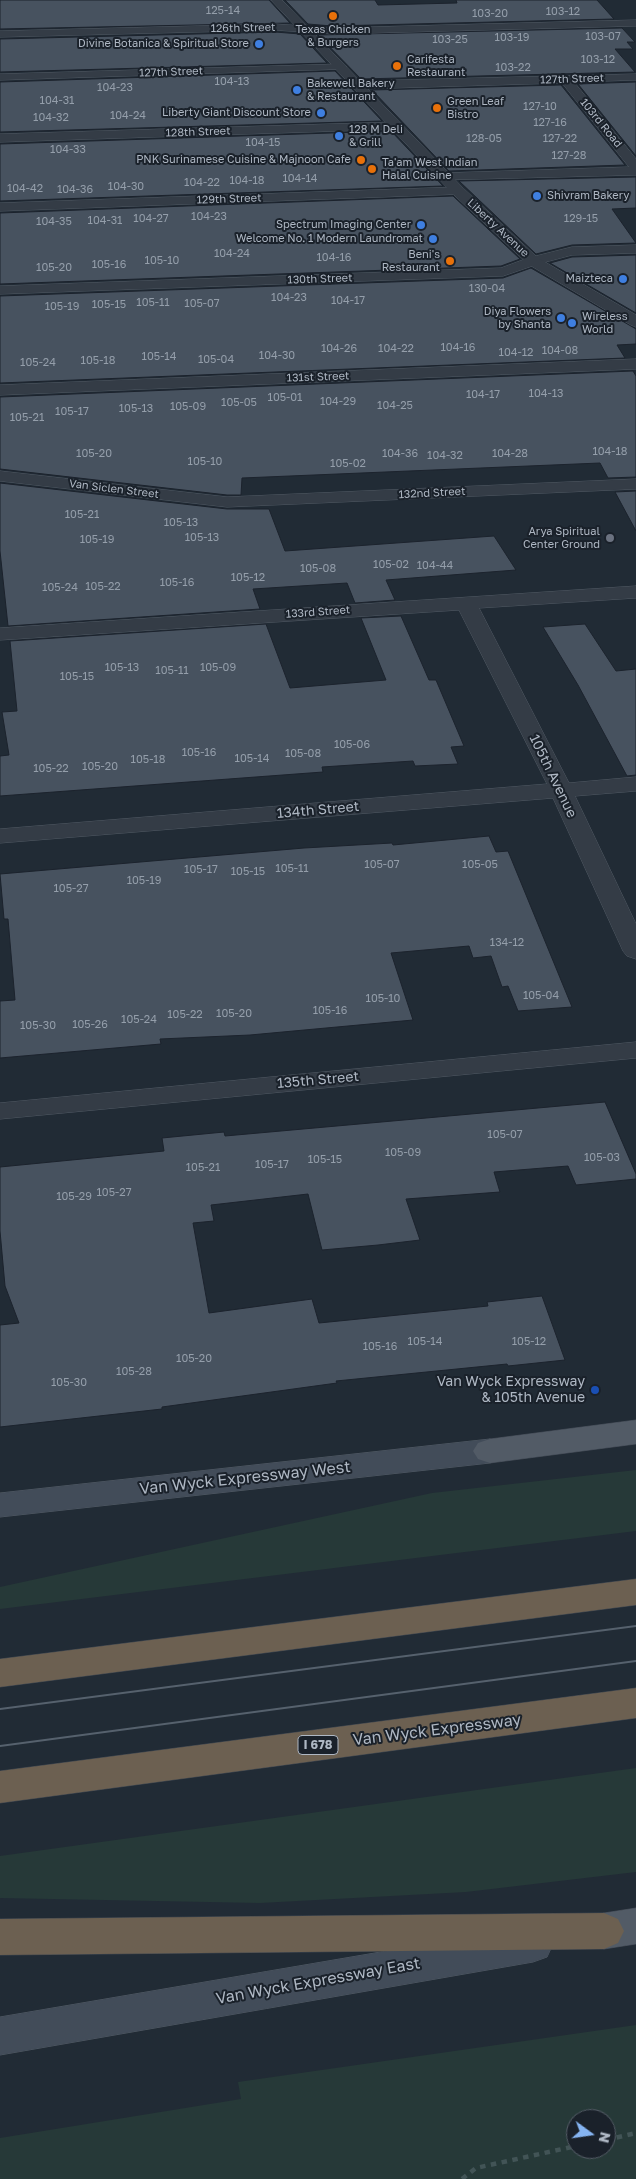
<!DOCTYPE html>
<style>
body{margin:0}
#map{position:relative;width:636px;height:2179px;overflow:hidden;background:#212b35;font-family:"Golos Text",sans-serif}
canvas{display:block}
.north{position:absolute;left:566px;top:2109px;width:50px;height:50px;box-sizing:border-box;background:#1a212a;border:1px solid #555d67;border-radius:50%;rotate:104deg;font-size:14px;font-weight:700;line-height:20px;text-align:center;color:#aeb7c3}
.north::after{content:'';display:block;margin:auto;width:18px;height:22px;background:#85b4f1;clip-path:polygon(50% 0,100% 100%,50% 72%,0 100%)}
</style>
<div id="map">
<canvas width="636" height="2179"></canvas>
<div class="north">N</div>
</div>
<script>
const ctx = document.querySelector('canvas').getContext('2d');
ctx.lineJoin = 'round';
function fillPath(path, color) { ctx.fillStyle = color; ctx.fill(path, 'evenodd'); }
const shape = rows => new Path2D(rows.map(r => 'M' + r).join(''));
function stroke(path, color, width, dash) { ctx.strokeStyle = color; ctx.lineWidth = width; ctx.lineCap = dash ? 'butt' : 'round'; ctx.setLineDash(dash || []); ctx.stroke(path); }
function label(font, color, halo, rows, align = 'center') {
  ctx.font = font + ' "Golos Text",sans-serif'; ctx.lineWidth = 4; ctx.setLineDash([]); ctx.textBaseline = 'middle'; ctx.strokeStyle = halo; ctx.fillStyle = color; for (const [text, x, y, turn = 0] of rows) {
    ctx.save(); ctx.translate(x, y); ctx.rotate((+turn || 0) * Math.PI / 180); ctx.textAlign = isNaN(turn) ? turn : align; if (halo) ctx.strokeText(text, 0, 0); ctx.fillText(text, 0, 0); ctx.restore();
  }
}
const green = shape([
 [636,1470,636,1531,0,1609,0,1587,432,1493],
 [636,1768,636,1872,466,1892,260,1903,0,1898,0,1856],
 [636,2025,636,2179,0,2179,0,2138,241,2099,238,2082],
 [576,2119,606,2119,606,2149,576,2149]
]);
const building = shape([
 [0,0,269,0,290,23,0,29,0,0],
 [285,0,375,0,378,5,457,3,456,0,597,0,614,19,332,26,308,24,285,0],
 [622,28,635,42,627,42,633,49,615,49,635,72,361,79,318,35,622,28],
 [275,32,300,34,327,63,0,72,0,39,275,32],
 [335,71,382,121,0,132,0,82,335,71],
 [636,82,636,156,578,84,636,82],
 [561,85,625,165,449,171,372,90,561,85],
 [391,131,443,186,0,201,0,144,391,131],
 [636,177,636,208,612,209,636,243,572,245,536,254,459,181,636,177],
 [453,196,520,259,501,266,0,284,0,213,453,196],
 [636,255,636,313,550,263,572,257,636,255],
 [531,268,636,329,636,344,617,345,625,358,0,383,0,296,503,278,531,268],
 [633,371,636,376,636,477,608,478,600,463,242,478,241,495,227,495,0,469,0,397,633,371],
 [0,483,227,509,269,509,285,551,494,536,516,570,386,580,395,600,355,603,347,583,253,589,260,609,8,626,0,551,0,483],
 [636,491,636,531,615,492,636,491],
 [401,616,429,680,436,680,464,746,451,747,458,764,415,766,413,761,322,767,323,772,0,796,0,756,9,755,2,712,17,711,10,641,266,624,290,688,386,680,361,618,401,616],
 [585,624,616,671,636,669,636,775,627,776,578,685,543,627,585,624],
 [489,836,496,852,508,851,572,1007,518,1011,508,986,502,987,491,956,473,958,469,946,391,953,413,1020,250,1035,160,1039,161,1044,0,1058,0,1001,15,1000,8,919,4,919,0,874,304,848,392,843,393,845,489,836],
 [605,1102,636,1174,636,1179,576,1185,568,1166,494,1172,500,1192,406,1199,420,1240,378,1245,322,1250,308,1194,211,1205,214,1221,193,1223,209,1313,312,1299,319,1323,488,1306,487,1302,542,1296,565,1360,508,1366,507,1364,336,1381,337,1383,162,1407,162,1409,0,1427,0,1325,19,1323,5,1286,0,1231,0,1167,164,1151,162,1138,224,1132,225,1136,605,1102]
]);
const path = shape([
 [606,2140,636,2133],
 [462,2179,476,2168,576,2146]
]);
const minor = shape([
 [636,20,636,26,332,34,275,30,0,37,0,31,275,24,332,28,636,20],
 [341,64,347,67,345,69,0,80,0,74,341,64],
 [636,74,636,80,574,82,636,159,636,175,439,180,437,177,444,173,629,167,562,83,359,89,353,85,359,81,636,74],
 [396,122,400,123,402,126,400,129,0,142,0,134,396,122],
 [458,187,463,188,465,191,463,194,0,211,0,203,458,187],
 [636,245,636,253,572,255,538,264,503,276,0,294,0,286,501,268,528,258,572,247,636,245],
 [636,359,636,369,0,395,0,385,636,359],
 [0,471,227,497,636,479,636,489,227,507,0,481,0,471],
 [636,586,636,598,479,608,569,783,636,777,636,791,575,796,636,924,636,959,627,956,623,951,553,798,0,843,0,829,547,784,459,610,0,640,0,628,636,586],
 [636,1042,636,1058,0,1119,0,1103,636,1042]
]);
const tertiary = shape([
 [271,0,282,0,463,188,538,258,636,315,636,327,631,325,528,264,453,194,271,0]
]);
const secondary = shape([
 [490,1439,502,1443,507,1451,502,1459,490,1463,0,1517,0,1493,490,1439],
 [533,1926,547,1931,553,1944,547,1957,533,1962,0,2055,0,2017,533,1926]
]);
const primary = shape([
 [636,1420,636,1444,490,1463,478,1459,473,1451,478,1443,490,1439,636,1420],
 [636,1908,636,1944,604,1949,590,1943,584,1931,590,1919,604,1913,636,1908]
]);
const motorway = shape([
 [636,1579,636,1605,0,1687,0,1659,636,1579],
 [636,1688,636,1718,0,1803,0,1771,636,1688],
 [604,1913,618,1919,624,1931,618,1943,604,1949,0,1955,0,1919,604,1913]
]);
const tram = shape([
 [0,1709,636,1626],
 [0,1746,636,1661]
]);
const markers = [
 [333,16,5,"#e8710a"],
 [259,44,5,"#3f7fe0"],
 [397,66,5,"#e8710a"],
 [297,90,5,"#3f7fe0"],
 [437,108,5,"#e8710a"],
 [321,113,5,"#3f7fe0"],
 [339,136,5,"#3f7fe0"],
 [361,160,5,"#e8710a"],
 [372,169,5,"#e8710a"],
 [537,196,5,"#3f7fe0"],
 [421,225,5,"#3f7fe0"],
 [433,239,5,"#3f7fe0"],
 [450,261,5,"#e8710a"],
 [623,279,5,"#3f7fe0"],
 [561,318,5,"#3f7fe0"],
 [572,323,5,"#3f7fe0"],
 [610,538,5,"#6b7280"],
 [595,1390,5,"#1a4fb4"]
];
const numberNames = [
 ["125-14",223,11],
 ["103-12",563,12],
 ["103-20",490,14],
 ["103-07",603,37],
 ["103-19",512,38],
 ["103-25",450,40],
 ["103-12",598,60],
 ["103-22",513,68],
 ["104-13",232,82],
 ["104-23",115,88],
 ["104-31",57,101],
 ["127-10",540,107],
 ["104-24",128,116],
 ["104-32",51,118],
 ["127-16",550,123],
 ["128-05",484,139],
 ["127-22",560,139],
 ["104-15",263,143],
 ["104-33",68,150],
 ["127-28",569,156],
 ["104-14",300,179],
 ["104-18",247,181],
 ["104-22",202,183],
 ["104-30",126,187],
 ["104-42",25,189],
 ["104-36",75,190],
 ["104-23",209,217],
 ["104-27",151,219],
 ["129-15",581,219],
 ["104-31",105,221],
 ["104-35",54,222],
 ["104-24",232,254],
 ["104-16",334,258],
 ["105-10",162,261],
 ["105-16",109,265],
 ["105-20",54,268],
 ["130-04",487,289],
 ["104-23",289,298],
 ["104-17",348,301],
 ["105-11",153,303],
 ["105-07",202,304],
 ["105-15",109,305],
 ["105-19",62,307],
 ["104-16",458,348],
 ["104-26",339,349],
 ["104-22",396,349],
 ["104-08",560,351],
 ["104-12",516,353],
 ["104-30",277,356],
 ["105-14",159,357],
 ["105-04",216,360],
 ["105-18",98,361],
 ["105-24",38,363],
 ["104-13",546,394],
 ["104-17",483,395],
 ["105-01",285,398],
 ["104-29",338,402],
 ["105-05",239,403],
 ["104-25",395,406],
 ["105-09",188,407],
 ["105-13",136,409],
 ["105-17",72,412],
 ["105-21",27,418],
 ["104-18",610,452],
 ["105-20",94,454],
 ["104-36",400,454],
 ["104-28",510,454],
 ["104-32",445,456],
 ["105-10",205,462],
 ["105-02",348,464],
 ["105-21",82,515],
 ["105-13",181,523],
 ["105-13",202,538],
 ["105-19",97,540],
 ["105-02",391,565],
 ["104-44",435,566],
 ["105-08",318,569],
 ["105-12",248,578],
 ["105-16",177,583],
 ["105-22",103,587],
 ["105-24",60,588],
 ["105-13",122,668],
 ["105-09",218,668],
 ["105-11",172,671],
 ["105-15",77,677],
 ["105-06",352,745],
 ["105-16",199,753],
 ["105-08",303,754],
 ["105-14",252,759],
 ["105-18",148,760],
 ["105-20",100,767],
 ["105-22",51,769],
 ["105-07",382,865],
 ["105-05",480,865],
 ["105-11",292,869],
 ["105-17",201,870],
 ["105-15",248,872],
 ["105-19",144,881],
 ["105-27",71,889],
 ["134-12",507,943],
 ["105-04",541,996],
 ["105-10",383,999],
 ["105-16",330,1011],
 ["105-20",234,1014],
 ["105-22",185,1015],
 ["105-24",139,1020],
 ["105-26",90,1025],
 ["105-30",38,1026],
 ["105-07",505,1135],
 ["105-09",403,1153],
 ["105-03",602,1158],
 ["105-15",325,1160],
 ["105-17",272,1165],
 ["105-21",203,1168],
 ["105-27",114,1193],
 ["105-29",74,1197],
 ["105-14",425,1342],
 ["105-12",529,1342],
 ["105-16",380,1347],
 ["105-20",194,1359],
 ["105-28",134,1372],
 ["105-30",69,1383]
];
const farStreetnames = [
 ["126th Street",243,28,-1],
 ["127th Street",171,72,-2],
 ["127th Street",572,79,-2],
 ["103rd Road",601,123,51],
 ["128th Street",198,132,-2],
 ["129th Street",229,199,-2],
 ["Liberty Avenue",498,228,43],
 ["130th Street",320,279,-2],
 ["131st Street",318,377,-2],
 ["Van Siclen Street",114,489,7],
 ["132nd Street",432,493,-3],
 ["133rd Street",318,612,-4]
];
const farPoinames = [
 ["Texas Chicken",333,30,"center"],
 ["& Burgers",333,43,"center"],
 ["Divine Botanica & Spiritual Store",249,44],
 ["Carifesta",407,60,"left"],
 ["Restaurant",407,73,"left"],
 ["Bakewell Bakery",307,84,"left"],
 ["& Restaurant",307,97,"left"],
 ["Green Leaf",447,102,"left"],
 ["Bistro",447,115,"left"],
 ["Liberty Giant Discount Store",311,113],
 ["128 M Deli",349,130,"left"],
 ["& Grill",349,143,"left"],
 ["PNK Surinamese Cuisine & Majnoon Cafe",351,160],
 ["Ta'am West Indian",382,163,"left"],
 ["Halal Cuisine",382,176,"left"],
 ["Shivram Bakery",547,196,"left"],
 ["Spectrum Imaging Center",411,225],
 ["Welcome No. 1 Modern Laundromat",423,239],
 ["Beni's",440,255],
 ["Restaurant",440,268],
 ["Maizteca",613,279],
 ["Diya Flowers",551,312],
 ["by Shanta",551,325],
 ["Wireless",582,317,"left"],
 ["World",582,330,"left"],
 ["Arya Spiritual",600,532],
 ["Center Ground",600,545]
];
const shields = [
 [318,1745,40]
];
const shieldNames = [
 ["I 678",318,1745]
];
const streetNames = [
 ["105th Avenue",553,776,64],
 ["134th Street",318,810,-5],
 ["135th Street",318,1080,-5]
];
const poiNames = [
 ["Van Wyck Expressway",585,1382],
 ["& 105th Avenue",585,1398]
];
const nearStreetnames = [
 ["Van Wyck Expressway West",245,1478,-6],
 ["Van Wyck Expressway",437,1730,-7],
 ["Van Wyck Expressway East",318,1981,-10]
];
fillPath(green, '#263938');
fillPath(building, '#47525f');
stroke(building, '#1c232d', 1);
stroke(minor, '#515a64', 1);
stroke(tertiary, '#515a64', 1);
stroke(secondary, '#515a64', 1);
stroke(primary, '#404853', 1);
stroke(motorway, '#3f4751', 1);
stroke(path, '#425456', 4.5, [5.5, 5.5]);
fillPath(minor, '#343c46');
fillPath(tertiary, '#343c46');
fillPath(secondary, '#424c59');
fillPath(primary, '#525b66');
fillPath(motorway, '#6c6051');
stroke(tram, '#56616d', 2);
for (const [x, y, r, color] of markers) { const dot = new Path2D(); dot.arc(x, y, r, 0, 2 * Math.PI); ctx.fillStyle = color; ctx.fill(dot); stroke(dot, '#1a212a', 2); }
label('11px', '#949eaa', null, numberNames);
label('11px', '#aeb7c3', '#1a212a', farStreetnames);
label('11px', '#aeb7c3', '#1a212a', farPoinames, 'right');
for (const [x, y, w] of shields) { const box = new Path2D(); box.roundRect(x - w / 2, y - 9.5, w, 19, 4); ctx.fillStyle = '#1a212a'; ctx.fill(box); stroke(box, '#aeb7c3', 1); }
label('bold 12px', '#aeb7c3', null, shieldNames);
label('14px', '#aeb7c3', '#1a212a', streetNames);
label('14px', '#aeb7c3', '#1a212a', poiNames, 'right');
label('16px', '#aeb7c3', '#1a212a', nearStreetnames);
</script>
